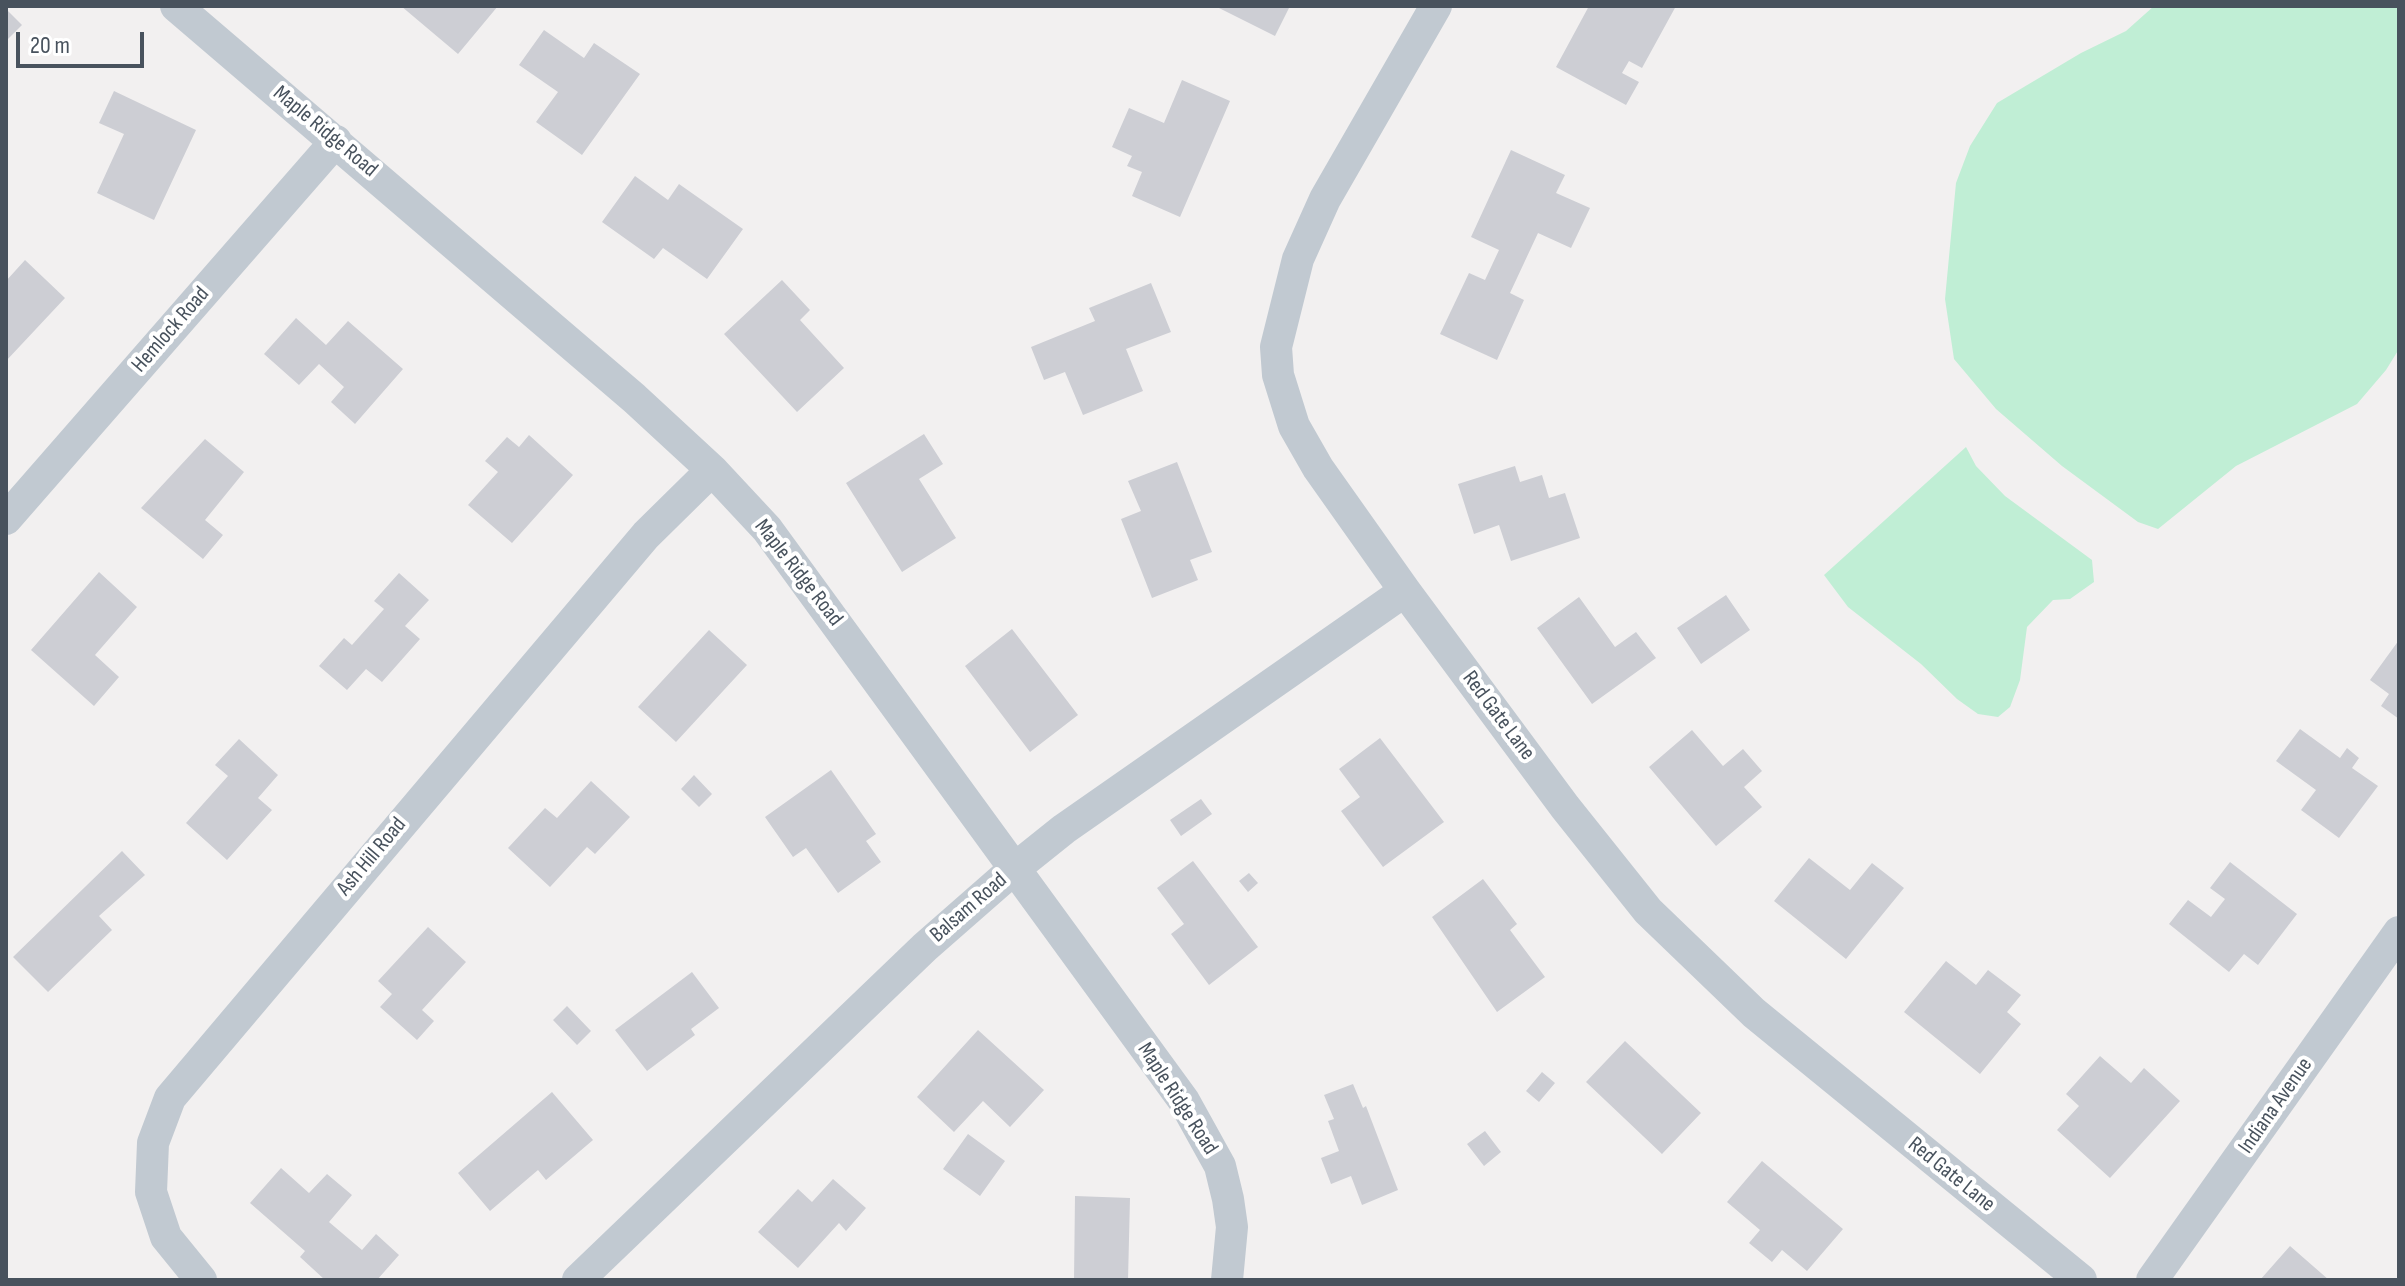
<!DOCTYPE html>
<style>
body{margin:0}
#map{position:relative;width:2405px;height:1286px;overflow:hidden;background:#f2f0f0;font-family:"Sofia Sans Condensed",sans-serif}
canvas{display:block}
.frame{position:absolute;inset:0;border:8px solid #48525d;pointer-events:none}
.scale{position:absolute;left:16px;top:32px;width:128px;height:36px;box-sizing:border-box;border:4px solid #48525d;border-top:0;padding-left:10px;font-size:24px;line-height:28px;white-space:nowrap;color:#48525d;-webkit-text-stroke:6px #fff;paint-order:stroke}
</style>
<div id="map">
<canvas width="2405" height="1286"></canvas>
<div class="frame"></div>
<div class="scale">20 m</div>
</div>
<script>
const ctx = document.querySelector('canvas').getContext('2d');
ctx.lineJoin = 'round';
function fillPath(path, color) { ctx.fillStyle = color; ctx.fill(path, 'evenodd'); }
const shape = rows => new Path2D(rows.map(r => 'M' + r).join(''));
function stroke(path, color, width, dash) { ctx.strokeStyle = color; ctx.lineWidth = width; ctx.lineCap = dash ? 'butt' : 'round'; ctx.setLineDash(dash || []); ctx.stroke(path); }
function label(font, color, halo, rows, align = 'center') {
  ctx.font = font + ' "Sofia Sans Condensed",sans-serif'; ctx.lineWidth = 8; ctx.setLineDash([]); ctx.textBaseline = 'middle'; ctx.strokeStyle = halo; ctx.fillStyle = color; for (const [text, x, y, turn = 0] of rows) {
    ctx.save(); ctx.translate(x, y); ctx.rotate((+turn || 0) * Math.PI / 180); ctx.textAlign = isNaN(turn) ? turn : align; if (halo) ctx.strokeText(text, 0, 0); ctx.fillText(text, 0, 0); ctx.restore();
  }
}
const green = shape([
 [2154,6,2399,6,2399,349,2386,370,2357,404,2236,466,2158,529,2138,522,2062,466,1996,409,1954,359,1945,299,1956,183,1970,146,1997,103,2081,53,2126,31],
 [1966,447,1976,466,2005,496,2092,560,2094,582,2070,599,2053,600,2027,627,2020,680,2010,707,1998,717,1978,714,1957,699,1921,664,1848,607,1824,575]
]);
const building = shape([
 [401,6,498,6,458,54],
 [1215,6,1290,6,1275,36],
 [1589,6,1676,6,1642,68,1629,61,1622,73,1639,82,1626,105,1556,67],
 [6,9,22,25,6,41],
 [544,30,584,58,594,43,640,74,582,155,536,122,558,92,519,65],
 [1182,80,1230,101,1180,217,1132,196,1142,172,1127,166,1132,156,1112,147,1129,108,1164,123],
 [114,91,196,130,154,220,97,193,124,134,99,123],
 [1511,150,1565,175,1556,193,1590,208,1571,248,1538,233,1510,293,1524,300,1497,360,1440,334,1469,273,1485,280,1499,250,1471,237],
 [635,176,668,200,679,184,743,229,707,279,663,248,654,259,602,222],
 [25,260,65,298,6,361,6,281],
 [782,280,810,310,800,320,844,368,797,412,724,334],
 [1151,283,1171,332,1126,349,1143,391,1083,415,1065,372,1044,380,1031,347,1095,321,1089,308],
 [296,318,326,345,348,321,403,369,355,424,331,402,344,387,319,364,299,385,264,354],
 [924,434,943,464,919,479,956,538,902,572,846,483],
 [529,435,573,475,512,543,468,505,498,472,485,461,507,437,519,447],
 [205,439,244,472,205,520,223,535,203,559,141,508],
 [1177,462,1212,552,1190,560,1198,580,1152,598,1121,519,1141,511,1128,481],
 [1515,466,1520,482,1542,475,1549,498,1565,493,1580,538,1511,561,1499,525,1474,534,1458,484],
 [99,572,137,607,95,655,119,677,94,706,31,650],
 [399,573,429,600,405,626,420,639,382,682,366,669,347,690,319,666,344,638,352,645,384,609,374,601],
 [1726,595,1750,630,1701,664,1677,628],
 [1579,597,1615,647,1636,632,1656,658,1592,704,1537,628],
 [1012,629,1078,715,1030,752,965,666],
 [709,630,747,665,676,742,638,707],
 [2399,640,2399,719,2381,706,2389,694,2370,680],
 [2300,729,2340,758,2347,748,2359,758,2352,768,2378,786,2339,838,2301,810,2316,790,2276,761],
 [1692,730,1723,766,1743,749,1762,771,1744,787,1762,807,1716,846,1649,767],
 [1380,738,1444,822,1383,867,1341,811,1360,797,1339,769],
 [239,739,278,775,258,798,272,810,227,860,186,823,228,776,215,765],
 [831,770,876,834,866,841,881,862,838,893,806,848,793,857,765,817],
 [694,775,712,794,699,807,681,789],
 [591,781,630,817,595,854,587,847,550,887,508,848,545,808,557,818],
 [1201,799,1212,814,1181,836,1170,820],
 [122,851,145,875,99,916,112,930,48,992,13,957],
 [1809,858,1850,890,1872,863,1904,888,1846,959,1774,901],
 [1193,861,1258,947,1209,985,1171,934,1184,924,1157,888],
 [2230,862,2297,914,2258,965,2244,954,2229,972,2169,924,2188,900,2211,917,2225,899,2210,888],
 [1249,873,1258,883,1248,892,1239,881],
 [1483,879,1517,924,1510,930,1545,977,1497,1012,1432,917],
 [428,927,466,962,422,1010,434,1021,417,1040,380,1007,392,994,378,981],
 [1946,961,1976,985,1988,970,2021,995,2007,1012,2021,1024,1980,1074,1904,1012],
 [692,972,719,1008,691,1029,695,1035,647,1071,615,1030],
 [567,1006,591,1031,577,1045,553,1020],
 [978,1030,1044,1090,1010,1127,983,1101,954,1132,917,1097],
 [1625,1041,1701,1113,1662,1154,1586,1082],
 [2100,1056,2131,1083,2144,1068,2180,1101,2110,1178,2057,1130,2079,1106,2066,1094],
 [1542,1072,1555,1083,1539,1102,1526,1091],
 [1353,1084,1363,1108,1366,1106,1398,1190,1362,1205,1351,1176,1331,1184,1321,1158,1339,1151,1328,1121,1334,1119,1324,1095],
 [552,1092,593,1140,546,1180,538,1170,490,1211,458,1173],
 [1485,1131,1501,1152,1484,1166,1467,1144],
 [968,1134,1005,1161,980,1196,943,1169],
 [1762,1161,1843,1229,1807,1271,1782,1250,1772,1262,1749,1243,1760,1230,1727,1202],
 [281,1168,309,1193,327,1174,352,1195,329,1222,362,1250,376,1234,399,1255,377,1280,325,1280,300,1257,305,1251,250,1203],
 [833,1179,866,1208,846,1231,839,1223,798,1268,758,1232,798,1189,812,1202],
 [1075,1196,1130,1198,1128,1280,1074,1280],
 [2290,1246,2329,1280,2260,1280]
]);
const street = shape([
 [176,6,634,398,712,470,767,529,1184,1101,1220,1166,1228,1199,1232,1227,1227,1280],
 [1436,6,1325,199,1298,259,1276,347,1278,375,1294,426,1318,468,1405,591,1565,807,1648,911,1754,1013,2081,1280],
 [6,519,336,141],
 [201,1280,166,1237,151,1192,153,1143,170,1098,646,535,712,470],
 [578,1280,925,947,1014,869,1064,829,1405,591],
 [2152,1280,2399,932]
]);
const streetNames = [
 ["Maple Ridge Road",325,132,40],
 ["Hemlock Road",171,330,-49],
 ["Maple Ridge Road",798,573,52],
 ["Red Gate Lane",1498,716,53],
 ["Ash Hill Road",372,857,-50],
 ["Balsam Road",969,908,-41],
 ["Maple Ridge Road",1177,1099,57],
 ["Indiana Avenue",2276,1106,-55],
 ["Red Gate Lane",1951,1175,39]
];
fillPath(green, '#c0eed5');
fillPath(building, '#cdced4');
stroke(street, '#c1c9d1', 32);
label('22px', '#48525d', '#fff', streetNames);
</script>
